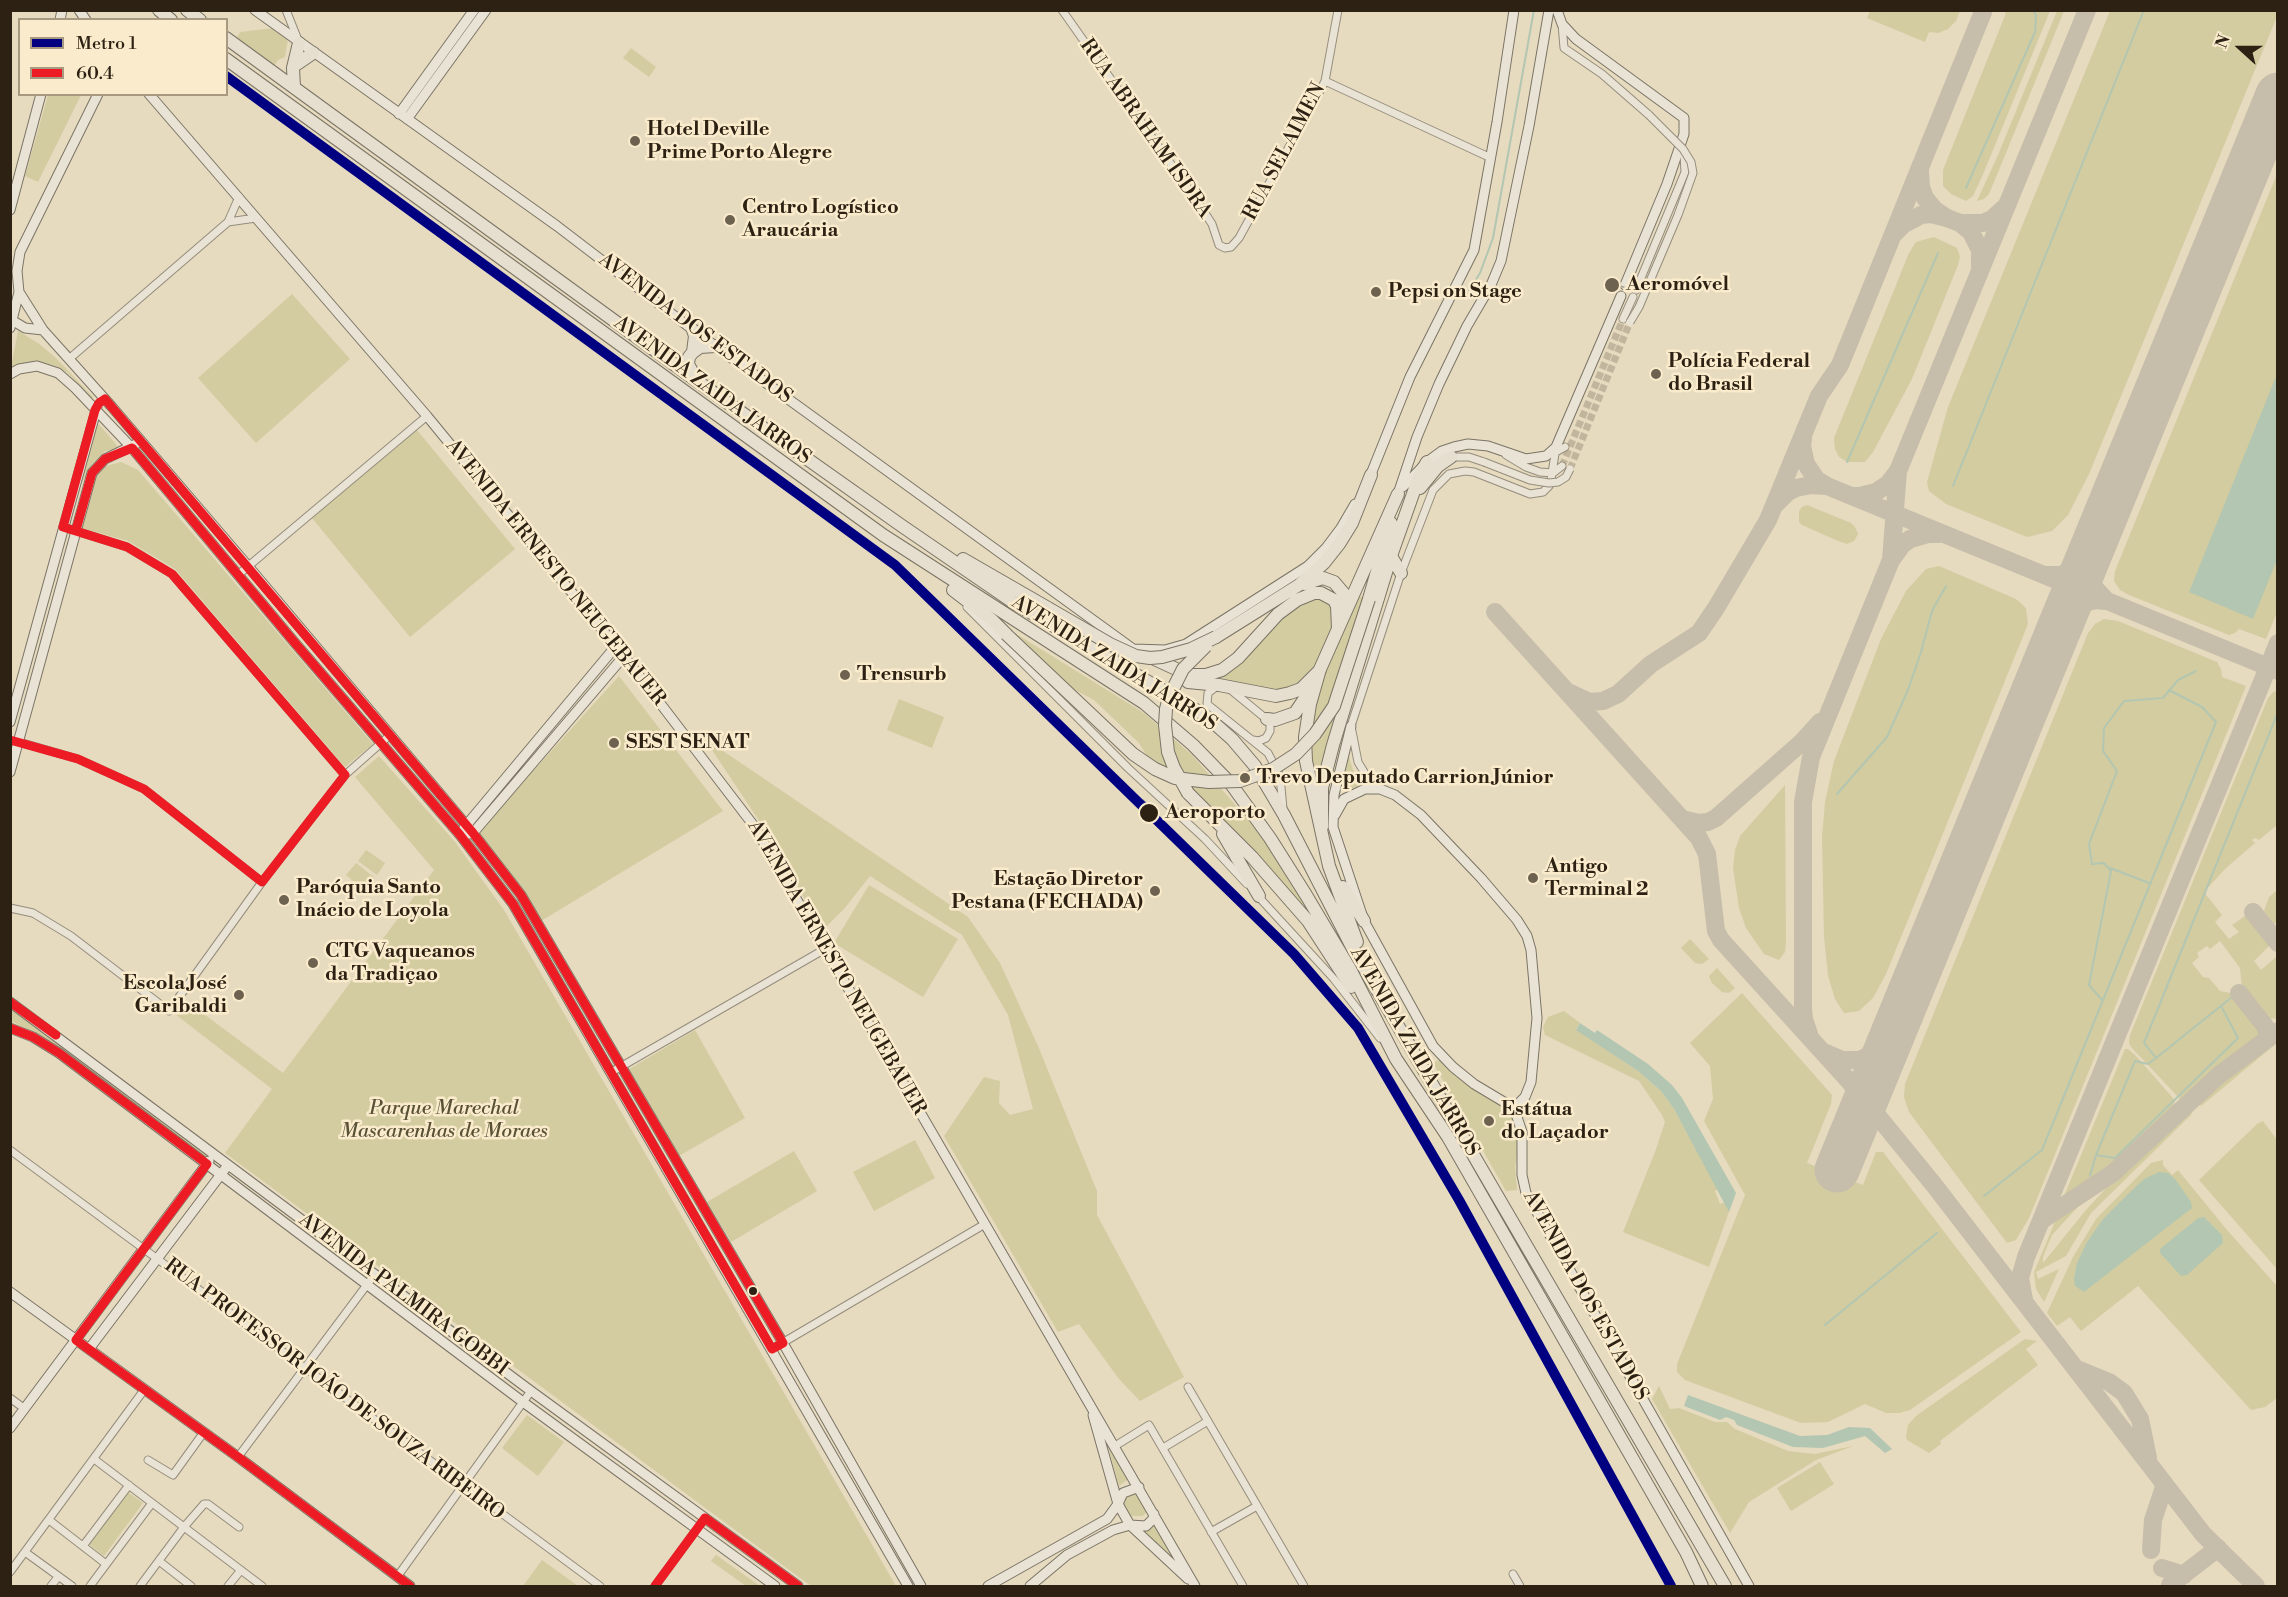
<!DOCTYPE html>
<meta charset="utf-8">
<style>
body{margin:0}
#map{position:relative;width:2288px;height:1597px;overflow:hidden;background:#e6dabf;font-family:"Libre Bodoni",serif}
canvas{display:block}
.frame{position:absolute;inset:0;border:12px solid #2c2113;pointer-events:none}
.legend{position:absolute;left:18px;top:18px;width:210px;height:78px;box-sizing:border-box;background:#f9ebcb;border:2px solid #a79a81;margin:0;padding:8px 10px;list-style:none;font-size:18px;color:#2c2113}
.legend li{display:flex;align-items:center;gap:12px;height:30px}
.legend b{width:30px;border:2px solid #a79a81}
.north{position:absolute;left:2210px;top:18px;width:60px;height:60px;-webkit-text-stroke:4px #f9ebcb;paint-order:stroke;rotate:291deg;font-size:16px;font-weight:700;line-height:24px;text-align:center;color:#2c2113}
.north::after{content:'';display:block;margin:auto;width:21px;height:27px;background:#2c2113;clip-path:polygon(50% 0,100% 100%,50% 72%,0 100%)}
</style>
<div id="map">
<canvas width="2288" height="1597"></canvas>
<div class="frame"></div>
<ul class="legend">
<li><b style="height:8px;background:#000080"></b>Metro 1</li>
<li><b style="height:8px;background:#ed1c24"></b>60.4</li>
</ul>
<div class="north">N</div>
</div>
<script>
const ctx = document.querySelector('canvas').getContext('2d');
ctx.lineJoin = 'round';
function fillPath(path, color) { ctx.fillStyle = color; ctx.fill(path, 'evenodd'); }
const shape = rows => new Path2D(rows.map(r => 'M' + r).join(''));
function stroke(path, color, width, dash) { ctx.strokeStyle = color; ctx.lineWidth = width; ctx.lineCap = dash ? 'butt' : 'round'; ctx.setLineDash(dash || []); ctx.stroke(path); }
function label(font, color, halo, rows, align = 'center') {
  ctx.font = font + ' "Libre Bodoni",serif'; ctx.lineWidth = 5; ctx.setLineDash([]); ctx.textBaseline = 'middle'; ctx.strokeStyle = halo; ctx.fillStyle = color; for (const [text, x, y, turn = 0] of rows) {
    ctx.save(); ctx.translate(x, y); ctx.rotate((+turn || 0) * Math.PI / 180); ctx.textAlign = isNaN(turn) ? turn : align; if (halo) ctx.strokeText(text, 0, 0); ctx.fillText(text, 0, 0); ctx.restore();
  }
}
const green = shape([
 [1870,11,1870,10,1960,11,1956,21,1948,29,1938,33,1929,32,1925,42,1867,18],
 [2001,11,2050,11,1984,172,1973,196,1966,201,1951,194,1943,186,1943,170,2006,13],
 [2057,11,2064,11,1999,170,1989,194,1984,199,1977,201,1998,155],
 [2110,11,2277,10,2278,14,2089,474,2068,515,2052,531,2027,537,1946,504,1929,491,1927,482,1948,407],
 [274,28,288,39,285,57,278,60,275,65,236,39,240,32],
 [631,48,656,67,649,77,623,58],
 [48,95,81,95,38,182,25,176],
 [2277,174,2277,612,2266,639,2239,629,2235,633,2229,635,2129,595,2120,590,2114,581,2115,571],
 [1934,237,1957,248,1960,257,1958,265,1912,379,1873,452,1865,462,1847,462,1839,457,1835,449,1834,438,1909,253,1916,242],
 [292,294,350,359,256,443,198,378],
 [18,331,38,343,56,358,93,397,93,399,68,373,56,366,36,361,11,367],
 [97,422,120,449,105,451,92,464,79,488],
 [417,430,515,549,410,637,312,518],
 [121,462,138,470,373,744,345,767,175,569,128,541,81,528,95,478,106,466],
 [1807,505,1851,523,1855,527,1858,534,1854,541,1847,544,1838,541,1802,525,1799,522,1799,511,1802,507],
 [1939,566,2016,599,2026,608,2028,624,1886,974,1873,998,1859,1011,1844,1013,1835,999,1828,976,1824,936,1822,837,1825,802,1834,761,1881,639,1906,591,1926,569],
 [1358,596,1371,599,1319,797,1310,760,1308,725,1318,690],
 [1311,598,1326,600,1334,608,1335,632,1322,658,1300,686,1280,693,1189,679,1223,674,1276,619],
 [2104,619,2118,621,2217,662,2221,669,2222,677,2246,686,2029,1218,2016,1240,2007,1243,1909,1112,1904,1097,1905,1084,2088,633,2095,624],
 [1010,630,1144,713,1192,755,1258,831,1320,930,1257,856,1150,761,1139,743,1094,700,1068,686],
 [619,676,723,811,541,921,477,833],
 [2277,691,2277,825,2259,840,2255,838,2252,840,2255,843,2226,868,2204,892,2222,915,2215,922,2229,939,2239,932,2232,925,2248,914,2272,943,2254,961,2261,970,2277,956,2277,1018,2269,1019,2264,1014,2242,987,2240,968,2220,941,2210,949,2207,946,2197,953,2199,957,2192,963,2203,977,2209,978,2220,991,2235,994,2240,999,2261,1023,2260,1033,2259,1040,2181,1100,2131,1047,2129,1043,2130,1035,2268,698,2273,692],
 [899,699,944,717,932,748,887,730],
 [704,738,968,917,1000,963,1038,1046,1097,1191,1097,1215,1184,1377,1140,1401,1119,1379,1079,1324,1058,1332,944,1136,984,1077,1000,1081,999,1103,1010,1115,1033,1109,1008,1015,962,935,870,876,844,909,823,930,756,816],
 [1347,750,1353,770,1366,783,1351,789,1348,786,1339,784],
 [379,756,455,842,504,910,896,1586,811,1586,225,1153,272,1089,175,1014,185,1000,283,1073,434,870,355,777],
 [1785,785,1786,942,1785,952,1779,960,1764,954,1746,928,1739,908,1733,868,1735,850,1740,836],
 [366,850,385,863,377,875,358,861],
 [356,863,375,878,365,891,346,875],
 [869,885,958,939,923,997,834,943],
 [2277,890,2277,921,2274,924,2264,911,2269,897],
 [1690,939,1709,959,1702,964,1695,963,1681,948],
 [1717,968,1735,988,1729,993,1722,992,1712,983,1709,976],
 [1742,993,1832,1095,1831,1104,1807,1163,1863,1185,1876,1152,1883,1152,2021,1332,1910,1410,1899,1413,1886,1413,1865,1404,1828,1422,1801,1423,1685,1380,1677,1372,1677,1364,1745,1195,1704,1121,1713,1099,1710,1066,1690,1043],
 [11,1007,209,1155,206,1158,60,1049,35,1033,11,1021],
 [1564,1011,1580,1023,1576,1029,1638,1071,1661,1091,1674,1109,1718,1189,1715,1191,1720,1204,1725,1202,1729,1212,1709,1267,1623,1232,1655,1152,1665,1122,1662,1115,1639,1081,1545,1035,1543,1027,1548,1017],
 [695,1030,745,1118,677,1157,626,1071],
 [2277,1035,2277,1043,2201,1106,2199,1103,2203,1094],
 [2125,1049,2128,1049,2136,1056,2172,1097,2175,1101,2174,1106,2118,1163,2062,1201],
 [1440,1059,1452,1073,1514,1114,1520,1138,1515,1167,1517,1190,1506,1191,1433,1063],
 [2190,1106,2193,1109,2191,1115,2091,1213,2066,1256,2036,1272,2038,1279,2059,1269,2044,1302,2036,1289,2034,1272,2057,1217,2087,1197,2052,1235,2043,1257,2043,1263,2086,1210,2133,1159],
 [2263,1121,2277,1140,2277,1269,2199,1180,2257,1124],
 [915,1140,935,1178,874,1211,853,1172],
 [794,1151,817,1191,731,1242,707,1202],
 [2163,1160,2163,1165,2172,1175,2178,1170,2227,1230,2277,1286,2277,1398,2265,1407,2251,1410,2138,1286,2081,1331,2070,1317,2057,1326,2047,1313,2073,1257,2096,1219,2151,1163],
 [2025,1339,2037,1341,2026,1349,2038,1365,1940,1441,1941,1444,1929,1453,1907,1440,1906,1436,1908,1425,1916,1416],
 [1659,1386,1670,1409,1679,1408,1715,1422,1727,1422,1735,1429,1788,1451,1815,1454,1853,1446,1816,1460,1749,1502,1730,1533,1652,1399],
 [527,1415,564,1442,538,1476,502,1448],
 [1106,1439,1130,1478,1119,1486],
 [1820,1462,1834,1484,1791,1511,1777,1488],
 [125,1490,143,1503,104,1556,87,1543],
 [1135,1494,1141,1497,1148,1510,1143,1516,1126,1516,1121,1505,1124,1497],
 [1156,1521,1176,1560,1139,1529],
 [716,1555,760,1586,746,1586,711,1561],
 [542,1560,578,1586,523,1586]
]);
const water = shape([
 [2277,374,2277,560,2253,619,2189,592],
 [1580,1023,1595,1033,1597,1030,1648,1064,1672,1085,1682,1098,1736,1193,1729,1212,1674,1109,1661,1091,1638,1071,1576,1030],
 [2159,1172,2168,1173,2175,1179,2191,1202,2192,1208,2084,1292,2075,1286,2074,1279,2077,1263,2087,1242,2103,1219,2126,1196,2144,1179],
 [2204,1217,2222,1235,2223,1243,2187,1275,2181,1276,2160,1253,2160,1249,2198,1218],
 [1688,1395,1800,1436,1827,1435,1849,1427,1870,1428,1892,1449,1885,1453,1865,1436,1823,1448,1793,1447,1737,1425,1734,1420,1726,1417,1720,1420,1684,1406]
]);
const stream = shape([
 [1966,188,2035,32,2036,15,2033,10],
 [1467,294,1480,273,1493,238,1534,10],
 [1847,462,1938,253],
 [1953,486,2144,10],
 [1837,794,1887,737,1908,690,1921,652,1932,611,1946,586],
 [2110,868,2149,883],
 [2102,1000,2089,985,2111,871,2104,863,2092,864,2089,844,2117,771,2103,751,2104,728,2124,701,2163,698,2178,680,2196,671],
 [2156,1058,2232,997],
 [2096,1155,2115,1158,2238,1038,2221,1006],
 [2090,1176,2096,1155,2135,1061,2148,1064,2156,1058,2144,1043,2278,712],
 [1984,1196,2042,1150,2216,722,2202,707,2169,690],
 [1825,1325,1937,1233]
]);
const taxiway = shape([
 [1920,171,1921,187,1925,198,1935,210,1947,218,1960,223,1983,223,1992,219,2005,207],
 [1894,234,1904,224,1921,215,1931,214,1947,218,1960,223,1971,232,1980,250,1980,267],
 [1803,439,1802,446,1806,464,1817,480,1827,486,2278,671],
 [1852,496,1860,496,1876,492,1888,484,1898,471],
 [1776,504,1788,492,1796,488,1811,485,1827,486],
 [2092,550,2089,573,2093,586,2106,600],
 [1892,559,1902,545,1910,539,1928,534,1939,534],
 [2046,575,2060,575,2072,571,2085,560,2092,547],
 [1495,612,1699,838,1707,854,1716,931,1721,940,1849,1081,1934,1185,2203,1534,2256,1586],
 [2063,619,2070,612,2084,603,2096,600,2106,601],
 [1570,693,1589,702,1603,701,1618,694,1651,664,1699,633,1716,608,1768,520,1819,396,1840,365,1983,12],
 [1682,819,1699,823,1708,822,1716,818,1802,742,1820,722],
 [2253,912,2278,943],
 [2239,993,2265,1026,2268,1034,2267,1039],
 [1809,1034,1804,1019,1803,1009,1803,802,1811,757,1891,560,1898,471,2087,10],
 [1826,1053,1842,1060,1860,1060,1878,1050,1893,1034],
 [2042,1220,2113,1173,2219,1075,2278,1031],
 [2024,1300,2020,1278,2026,1257,2278,643],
 [2077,1369,2109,1382,2124,1393,2140,1419,2148,1458],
 [2151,1550,2153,1520,2164,1487,2162,1481],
 [2162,1568,2184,1575],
 [2170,1585,2218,1548]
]);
const runway = shape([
 [1837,1170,2278,95]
]);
const streetTunnel = shape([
 [1562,466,1623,319],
 [1570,469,1630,322]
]);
const street = shape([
 [286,10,298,40],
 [1062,10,1197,201,1212,224,1219,245,1225,248,1231,247,1239,238,1321,89,1325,81,1338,10],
 [1562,24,1564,48,1602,74,1649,115],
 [1325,81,1491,158],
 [228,222,256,218],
 [1636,290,1685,172,1684,156],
 [1623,319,1633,297],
 [69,359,228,222,239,197],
 [1554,453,1565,447],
 [1506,455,1526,467,1540,472,1553,473,1562,466],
 [1450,457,1469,457,1484,462],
 [63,527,127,547,172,574,345,775],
 [239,574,427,416],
 [967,607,1128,768,1205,839,1247,884],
 [1216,687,1208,693,1207,704,1268,753,1280,776,1283,809],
 [1231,690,1270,722,1270,731,1266,738,1259,741,1253,740],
 [19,742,78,759,144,789,262,882],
 [1380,789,1369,780,1358,762,1351,726,1401,573,1433,490,1449,474,1465,471,1474,472,1530,494,1543,492,1549,486,1551,480,1556,447],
 [1256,894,1334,979,1380,1038],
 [10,908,33,913,71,936,169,1011,262,882,345,775,389,736],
 [610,1073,825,949],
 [10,1150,600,1586],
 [772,1349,985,1224],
 [1188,1387,1304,1586],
 [10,1398,25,1409],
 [1115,1446,1149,1425,1243,1586],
 [1163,1448,1208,1421],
 [238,1457,375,1274],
 [94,1459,262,1586],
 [148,1460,173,1475,204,1432],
 [49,1520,106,1564],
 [1211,1532,1257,1506],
 [83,1546,129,1485],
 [25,1552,72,1586],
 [159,1561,191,1586],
 [10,1572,144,1390],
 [1513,1574,1520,1586],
 [397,1577,531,1391],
 [51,1586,58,1577],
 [90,1586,152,1503],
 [140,1586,184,1527,204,1504,208,1504,239,1527],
 [228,1586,241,1570],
 [655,1586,705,1518]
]);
const secondary = shape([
 [79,10,86,20],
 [255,10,557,226,693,330,1133,649,1165,650,1186,644,1308,566,1326,548,1341,528,1355,504],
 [1557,10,1562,24,1576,39,1684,118,1684,134,1667,184,1625,285],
 [60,20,62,10],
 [149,94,427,416,624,656,754,826,1195,1586],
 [399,114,474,10],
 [407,119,486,10],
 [10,210,41,94],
 [19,292,43,330,112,407,248,566,473,833,521,895,783,1343,921,1586],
 [10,319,25,328,43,330],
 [10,328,19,292,17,271,20,252,98,94],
 [10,374,19,369,37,366,58,373,75,388,132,448,295,643,460,835,513,904,908,1586],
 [1369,479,1410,377,1474,250,1497,122,1514,10],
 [1403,487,1427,462,1442,451,1454,447,1468,444,1488,446,1526,459,1546,456,1556,447,1621,296],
 [1398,494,1417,437,1439,384,1467,326,1491,285,1501,261,1529,126,1549,10],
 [10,722,97,407],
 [1351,726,1334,795,1333,827,1364,921,1433,1046,1453,1067,1474,1084,1514,1108,1522,1132,1522,1175,1526,1193,1749,1586],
 [10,772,92,473,105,459,136,444],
 [1335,815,1344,799,1365,789,1380,789,1395,795,1421,815,1481,878,1517,920,1527,936,1531,950,1537,1018,1531,1082,1525,1097,1514,1108],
 [464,828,616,646],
 [468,834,473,833,624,656],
 [10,1002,531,1391,798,1586],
 [10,1028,33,1037,59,1053,523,1402,775,1586],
 [10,1292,238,1457,410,1586],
 [89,1349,225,1169],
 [1093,1415,1118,1504,1130,1525,1188,1579],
 [10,1428,209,1161],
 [988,1586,1107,1519,1118,1504,1123,1493,1139,1487],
 [1030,1586,1067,1555,1113,1530,1130,1525,1146,1526,1153,1519,1154,1514]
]);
const highway = shape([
 [159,10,171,20],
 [187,10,200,20],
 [226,38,697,381,902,526,1013,602,1206,716,1232,739,1255,766,1284,815,1352,947,1725,1586],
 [226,59,883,535,1144,703,1193,745,1231,784,1270,838,1306,895,1350,969,1396,1059,1448,1137,1686,1552,1702,1586],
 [294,66,313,53],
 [294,87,293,68,299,43],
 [693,352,695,336,693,330],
 [695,377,688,364,689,357,693,352,700,347,715,346],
 [1420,488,1438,466,1451,457],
 [1391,556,1401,573],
 [963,559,1048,608],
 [1304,584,1323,578,1334,582,1345,595,1343,610],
 [953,590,992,620,1006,634],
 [1369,599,1391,523],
 [1216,637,1299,585,1324,563,1339,544,1352,523,1371,475],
 [1148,656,1189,675,1206,675,1222,670,1238,658,1278,614,1297,600,1314,593,1321,593,1334,600,1337,606,1338,629],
 [1320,669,1310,704,1305,737,1306,761,1329,866,1357,942],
 [1317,676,1398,494],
 [1188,682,1219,685,1276,696,1290,693,1301,689,1320,670],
 [1267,719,1275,720,1295,713,1309,692],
 [1188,793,1252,857,1308,921,1351,987],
 [1322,827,1322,788,1333,745,1391,556,1420,474,1427,462],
 [1223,834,1259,896],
 [1343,887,1364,921]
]);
const tram = shape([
 [1613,283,1636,292],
 [1143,800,1153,809]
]);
const streetBridge = shape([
 [1630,322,1639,307,1678,215,1693,173,1691,162,1683,149,1649,115],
 [1484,462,1530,480,1549,483,1558,482,1566,477,1570,469]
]);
const highwayBridge = shape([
 [1048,608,1110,644,1136,656,1150,658,1162,657,1191,649,1216,637],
 [1006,634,1133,754,1155,769,1175,778,1209,782,1240,781,1273,769,1296,754,1315,734,1334,706,1369,599],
 [1188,793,1174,768,1168,752,1165,725,1166,709,1169,697,1183,669,1206,646]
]);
const bus1 = shape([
 [10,740,78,759,144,789,262,882,345,775,172,574,127,547,63,527,95,410,99,403,105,399,473,833,521,895,783,1343,772,1349,513,904,460,835,295,643,132,448,105,459,92,473,76,530],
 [10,1002,56,1035],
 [10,1028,33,1037,59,1053,207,1164,76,1340,238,1457,410,1586],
 [655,1586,705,1518,798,1586]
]);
const metro1 = shape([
 [226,76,895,565,1294,954,1358,1028,1459,1200,1671,1586]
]);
const markers = [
 [635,141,6,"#6d624f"],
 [730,220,6,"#6d624f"],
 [1612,285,8,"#6d624f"],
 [1376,292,6,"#6d624f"],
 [1656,374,6,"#6d624f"],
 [845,675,6,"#6d624f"],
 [614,743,6,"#6d624f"],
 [1245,778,6,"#6d624f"],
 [1149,813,10,"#2c2113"],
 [1533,878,6,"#6d624f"],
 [1155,891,6,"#6d624f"],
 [284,900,6,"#6d624f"],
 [313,963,6,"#6d624f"],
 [239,995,6,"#6d624f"],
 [1489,1121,6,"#6d624f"],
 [753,1291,5,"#2c2113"]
];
const streetNames = [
 ["RUA ABRAHAM ISDRA",1145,129,55],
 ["RUA SELAIMEN",1285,152,-62],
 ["AVENIDA DOS ESTADOS",695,329,37],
 ["AVENIDA ZAIDA JARROS",712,391,36],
 ["AVENIDA ERNESTO NEUGEBAUER",555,573,51],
 ["AVENIDA ZAIDA JARROS",1114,664,32],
 ["AVENIDA ERNESTO NEUGEBAUER",836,968,60],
 ["AVENIDA ZAIDA JARROS",1414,1052,60],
 ["AVENIDA PALMIRA GOBBI",403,1295,37],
 ["AVENIDA DOS ESTADOS",1585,1296,61],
 ["RUA PROFESSOR JOÃO DE SOUZA RIBEIRO",334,1390,37]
];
const poiNames = [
 ["Hotel Deville",647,130],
 ["Prime Porto Alegre",647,153],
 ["Centro Logístico",742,208],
 ["Araucária",742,231],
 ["Aeromóvel",1626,285],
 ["Pepsi on Stage",1388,292],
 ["Polícia Federal",1668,362],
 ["do Brasil",1668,385],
 ["Trensurb",857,675],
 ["SEST SENAT",626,743],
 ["Trevo Deputado Carrion Júnior",1257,778],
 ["Antigo",1545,867],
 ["Terminal 2",1545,890],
 ["Estação Diretor",1143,880,"right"],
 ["Pestana (FECHADA)",1143,903,"right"],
 ["Paróquia Santo",296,888],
 ["Inácio de Loyola",296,911],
 ["CTG Vaqueanos",325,952],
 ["da Tradiçao",325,975],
 ["Escola José",227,984,"right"],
 ["Garibaldi",227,1007,"right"],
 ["Estátua",1501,1110],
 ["do Laçador",1501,1133]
];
const stopNames = [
 ["Aeroporto",1165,813]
];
const parkNames = [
 ["Parque Marechal",444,1109],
 ["Mascarenhas de Moraes",444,1132]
];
fillPath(green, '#d3cca0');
fillPath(water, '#b3c6b1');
stroke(stream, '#b3c6b1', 2);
stroke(taxiway, '#c6bdaa', 18);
stroke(runway, '#c6bdaa', 45);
stroke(streetTunnel, '#c1b59d', 7, [7, 3.5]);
stroke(street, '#958d7c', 9);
stroke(secondary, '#7b7465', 11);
stroke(highway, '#7b7465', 14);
stroke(street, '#e9e3d6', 7);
stroke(secondary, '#e9e3d6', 9);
stroke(highway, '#e6dfcf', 12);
stroke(tram, '#a6a094', 1.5);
stroke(streetBridge, '#958d7c', 9, []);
stroke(highwayBridge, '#7b7465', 14, []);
stroke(streetBridge, '#e9e3d6', 7);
stroke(highwayBridge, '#e6dfcf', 12);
stroke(bus1, '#ed1c24', 9);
stroke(metro1, '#000080', 10);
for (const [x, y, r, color] of markers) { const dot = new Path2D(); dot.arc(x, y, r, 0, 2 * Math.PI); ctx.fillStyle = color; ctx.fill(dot); stroke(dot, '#f9ebcb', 2); }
label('20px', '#2c2113', '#f9ebcb', streetNames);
label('bold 20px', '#2c2113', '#f9ebcb', poiNames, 'left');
label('bold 20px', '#2c2113', '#f9ebcb', stopNames, 'left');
label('italic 20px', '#595136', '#f9ebcb', parkNames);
</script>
